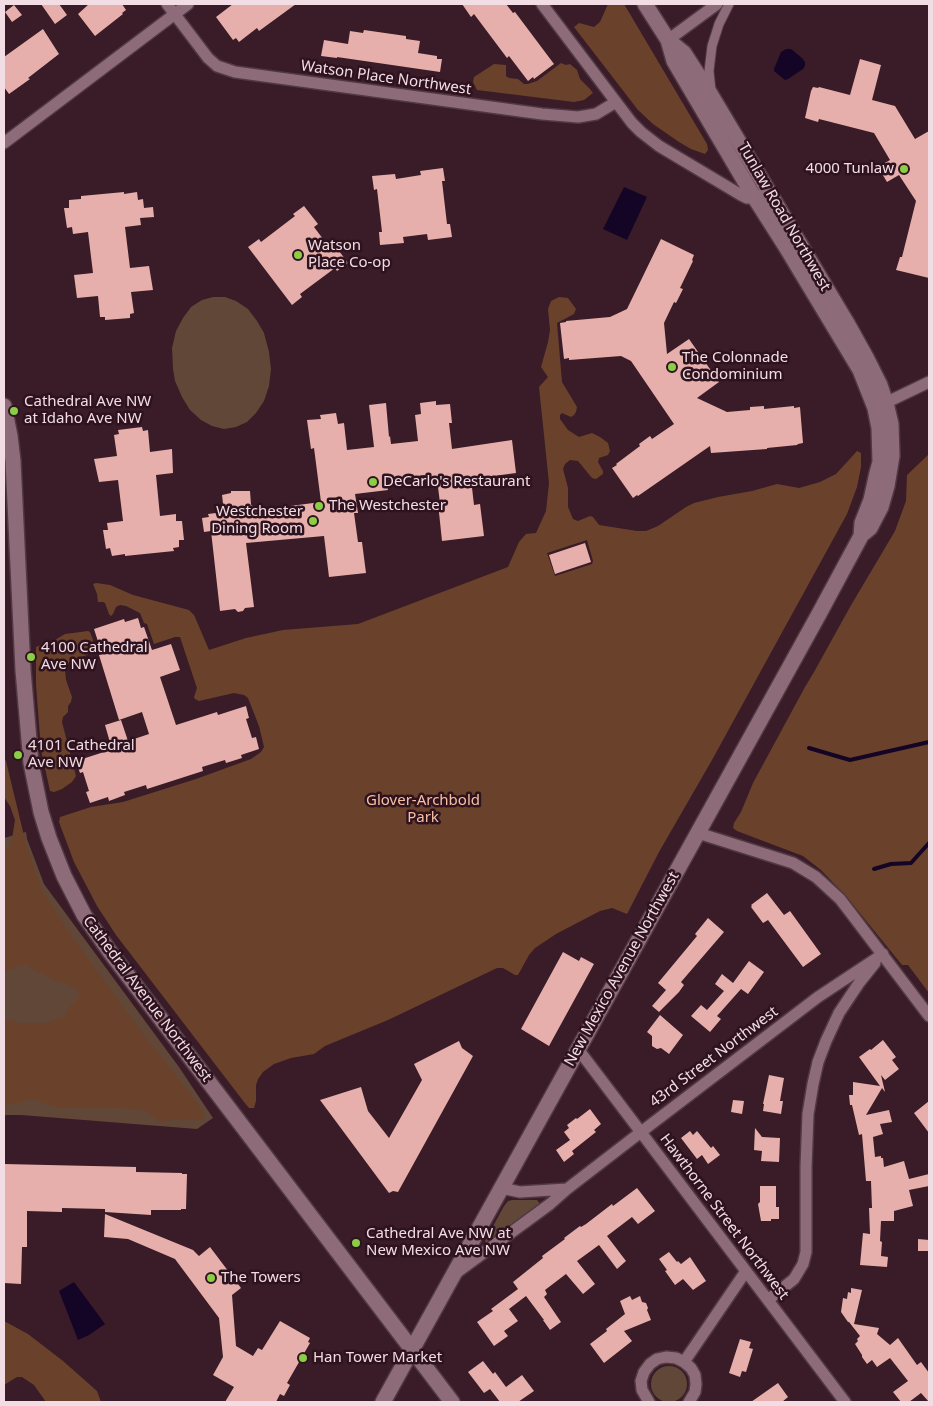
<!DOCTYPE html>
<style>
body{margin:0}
#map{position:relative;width:933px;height:1406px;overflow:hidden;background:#391c27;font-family:"Noto Sans",sans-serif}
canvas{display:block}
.frame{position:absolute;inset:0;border:5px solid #f2dde4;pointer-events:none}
</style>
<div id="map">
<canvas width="933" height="1406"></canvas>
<div class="frame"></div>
</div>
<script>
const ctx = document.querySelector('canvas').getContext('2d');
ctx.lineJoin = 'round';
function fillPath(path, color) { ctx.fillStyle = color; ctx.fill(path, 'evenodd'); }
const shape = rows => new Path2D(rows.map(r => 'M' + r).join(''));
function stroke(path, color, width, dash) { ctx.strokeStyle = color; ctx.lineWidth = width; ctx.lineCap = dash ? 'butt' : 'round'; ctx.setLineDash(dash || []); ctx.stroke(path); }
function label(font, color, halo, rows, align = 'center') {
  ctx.font = font + ' "Noto Sans",sans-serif'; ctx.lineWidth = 5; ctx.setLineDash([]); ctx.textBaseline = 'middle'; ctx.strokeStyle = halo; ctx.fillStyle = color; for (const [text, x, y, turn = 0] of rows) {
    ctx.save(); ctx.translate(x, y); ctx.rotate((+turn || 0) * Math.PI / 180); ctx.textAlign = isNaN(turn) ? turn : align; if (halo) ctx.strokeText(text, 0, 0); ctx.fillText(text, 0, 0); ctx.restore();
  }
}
const green = shape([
 [213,297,225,297,236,301,248,309,257,321,264,333,269,352,271,369,269,386,264,401,256,413,247,422,236,427,224,429,212,426,201,420,190,410,182,397,175,381,173,369,172,348,176,331,183,318,191,307,202,300],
 [26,832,27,839,44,884,179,1067,213,1118,197,1129,21,1115,4,1115,4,838],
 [512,1200,537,1200,540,1204,487,1245,485,1241,504,1206,508,1201],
 '651 1384a18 18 0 1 1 36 0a18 18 0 1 1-36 0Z'
]);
const forest = shape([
 [608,4,624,4,707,144,708,150,705,154,691,149,679,142,653,124,638,110,574,27,579,23,594,27,600,22],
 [561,63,566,65,570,64,577,70,580,79,590,89,593,93,584,100,574,102,477,90,473,82,474,77,494,64,506,65,506,76,509,78,518,79,524,84,528,84,537,81],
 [559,297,568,298,576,309,574,314,557,323,562,382,577,407,576,412,574,415,571,417,562,413,560,415,560,419,568,430,579,437,592,433,600,437,608,443,610,451,608,455,599,458,598,462,603,471,603,474,596,479,592,478,578,461,570,460,565,464,563,469,568,488,568,507,573,519,578,521,590,516,593,517,599,525,637,531,646,531,658,526,686,507,694,503,718,497,752,491,777,484,799,488,820,482,836,474,857,451,861,453,861,467,857,487,847,514,712,760,659,852,627,914,612,908,600,911,556,934,535,948,529,955,518,975,515,975,503,968,497,968,388,1020,325,1046,314,1054,291,1058,274,1064,263,1072,258,1079,256,1085,256,1101,254,1108,249,1108,244,1102,116,935,97,906,74,862,59,822,60,817,91,807,123,802,196,779,251,759,261,752,264,747,259,726,248,698,244,695,234,693,199,701,195,699,194,697,197,688,180,637,175,637,154,644,147,624,144,623,140,613,126,606,120,605,116,607,113,614,111,616,109,614,105,603,103,602,98,602,97,594,93,584,96,583,110,585,133,595,189,610,194,615,209,650,246,638,283,630,358,624,508,567,519,542,526,534,536,533,546,511,549,483,539,387,548,377,541,367,548,342,550,330,548,309,551,301],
 [587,540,593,561,592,564,555,576,547,553],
 [929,454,929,993,908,965,902,965,846,896,821,870,803,856,737,831,733,828,734,823,741,812,753,783,805,687,814,672,850,607,895,531,906,501,907,475],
 [88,631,90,632,94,643,94,650,87,655,70,661,65,670,66,680,72,697,71,702,68,706,68,712,63,717,62,722,76,776,72,782,62,789,54,792,50,791,41,750,36,685,36,647,55,640,65,634],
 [4,758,6,761,26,844,42,890,70,934,138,1027,199,1105,204,1117,203,1119,199,1120,178,1119,160,1122,148,1112,142,1110,122,1108,69,1108,56,1107,35,1100,28,1100,16,1104,4,1105,4,1020,10,1020,21,1023,45,1023,65,1016,71,1005,78,998,79,991,67,984,54,980,25,965,4,971,4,852,11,845,15,820,10,806,4,797],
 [4,1321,28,1334,63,1361,97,1391,101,1402,46,1402,34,1385,22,1377,17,1377,4,1385]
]);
const water = shape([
 [786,49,791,49,802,58,805,62,805,66,803,69,788,79,785,80,774,71,774,69,781,52],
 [624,187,647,197,627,240,603,229],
 [74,1282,105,1324,89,1335,78,1340,59,1291]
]);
const stream = shape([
 [809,748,850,760,929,742],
 [874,869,891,864,911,863,929,843]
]);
const building = shape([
 [41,4,59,4,67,15,55,24],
 [89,4,122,4,126,10,122,13,123,14,95,36,78,14],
 [233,4,296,4,259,31,257,28,239,42,236,38,233,40,216,17],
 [462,4,506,4,513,13,515,12,554,64,534,79,533,77,528,81,509,56,507,58,474,14,471,17],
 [14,5,22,15,12,22,5,12],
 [43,29,59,54,28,78,30,79,9,94,4,87,4,57],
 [364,30,406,36,406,39,420,41,418,53,437,56,437,59,442,59,440,72,337,57,337,58,321,56,324,40,348,44,350,31,363,33],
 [860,59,881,65,872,100,895,106,915,139,929,131,929,278,896,270,900,257,902,257,916,201,899,175,887,182,878,167,890,160,874,133,819,119,818,122,805,118,811,91,813,87,818,88,819,87,850,95],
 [443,168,445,181,442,181,447,224,450,224,452,237,428,240,427,234,403,237,404,243,380,245,379,232,382,232,377,189,374,190,372,176,395,174,396,179,421,175,420,171],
 [124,192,124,194,137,192,138,200,143,199,144,208,153,207,154,217,140,218,141,225,125,227,130,268,149,266,153,290,131,292,134,313,130,314,130,318,105,320,105,317,100,317,98,296,77,298,74,275,93,273,88,232,73,234,72,227,67,228,64,208,69,208,69,200,81,199,81,196],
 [304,206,318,224,314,227,329,247,333,243,348,263,337,271,335,268,300,294,302,297,292,305,248,247,259,239,261,242,295,216,293,214],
 [661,239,694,255,692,260,693,261,680,288,683,289,676,303,674,302,664,323,667,354,689,339,719,382,697,398,727,412,750,410,750,407,764,406,764,409,794,406,794,408,800,407,803,443,798,444,797,445,767,448,767,449,711,453,710,446,638,496,637,495,633,498,612,468,617,465,616,464,640,446,639,444,650,436,652,439,674,424,631,361,621,356,569,360,569,358,564,359,560,323,566,322,566,321,610,317,627,309],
 [436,401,436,405,450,404,452,423,449,423,452,449,512,440,516,473,471,479,474,505,480,504,484,536,442,541,438,503,440,503,437,479,426,480,425,475,386,480,388,490,355,494,358,513,354,513,358,542,362,542,366,573,329,577,324,536,246,543,254,607,245,608,243,611,238,612,235,609,220,611,211,531,204,532,202,518,209,517,208,514,224,512,222,495,231,493,231,491,250,491,251,505,259,510,321,502,314,448,311,449,307,420,321,419,320,415,336,413,338,424,344,423,347,450,374,447,369,405,386,403,389,437,390,436,391,444,418,441,415,415,421,414,420,403],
 [142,427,143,431,148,430,150,452,172,449,173,473,156,475,160,516,176,514,176,521,182,521,184,540,179,540,179,547,173,548,174,551,125,556,125,554,112,556,110,548,106,549,103,530,108,530,107,523,123,521,118,480,99,482,94,459,117,456,114,435,119,434,118,430],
 [585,543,591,562,555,574,549,555],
 [138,618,141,628,144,627,152,650,171,644,180,670,160,677,176,725,217,712,218,715,246,706,249,718,246,719,252,738,256,737,259,749,241,755,242,758,226,763,225,760,202,767,203,771,147,789,146,785,124,792,125,795,109,801,108,797,90,803,86,792,89,791,83,772,80,773,76,761,104,752,103,749,111,746,105,725,121,720,128,741,149,734,142,712,119,720,99,655,102,654,94,629,124,619,125,622],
 [767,893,784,915,790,911,821,954,803,967,768,920,763,923,751,907,752,906,751,905],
 [708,918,724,932,681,982,684,985,679,992,659,1012,652,1006,666,990,658,983,697,936,695,934],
 [563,952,579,961,581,957,594,964,549,1046,521,1029],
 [749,961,764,972,748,994,741,989,717,1016,721,1019,710,1032,691,1016,701,1005,707,1010,724,991,715,984,722,974,733,983],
 [660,1015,683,1035,669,1054,661,1048,657,1049,652,1046,652,1036,647,1032],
 [883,1040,896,1057,892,1060,899,1069,885,1080,881,1075,885,1092,882,1088,866,1115,889,1110,892,1122,880,1124,883,1134,873,1137,875,1157,881,1156,881,1158,883,1158,884,1167,904,1161,909,1179,929,1174,929,1186,909,1190,913,1206,894,1211,894,1221,881,1221,880,1241,882,1242,881,1256,888,1257,887,1267,860,1265,863,1233,870,1234,869,1208,872,1208,871,1181,866,1181,862,1134,859,1135,852,1105,850,1105,849,1095,853,1095,853,1082,880,1086,859,1057,870,1049,871,1050],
 [459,1041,462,1048,473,1056,398,1192,393,1191,389,1193,320,1100,361,1087,368,1111,389,1138,422,1080,414,1064],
 [769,1075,784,1078,780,1101,783,1101,781,1114,763,1111,764,1104,763,1104],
 [733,1100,744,1101,742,1114,731,1112],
 [929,1101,929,1133,914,1113],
 [590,1109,601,1124,594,1130,596,1132,572,1151,574,1154,564,1162,556,1150,570,1140,564,1132,569,1128,567,1125,576,1118,577,1119],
 [755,1128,762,1137,780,1138,779,1162,761,1161,762,1151,754,1150],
 [690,1131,693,1135,697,1131,711,1148,713,1146,720,1155,708,1164,702,1155,697,1159,681,1138],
 [4,1164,136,1167,136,1172,182,1173,182,1174,187,1174,186,1209,181,1209,181,1210,151,1210,151,1215,105,1212,105,1209,62,1208,62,1212,27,1211,27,1247,22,1247,21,1284,4,1283],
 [760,1186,776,1186,776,1207,779,1207,779,1219,771,1219,771,1221,761,1221,758,1204,760,1202],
 [637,1188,655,1211,638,1224,632,1217,607,1236,626,1261,617,1269,599,1245,577,1261,595,1284,583,1294,566,1274,545,1290,547,1294,544,1297,561,1322,550,1330,543,1320,544,1320,526,1296,509,1309,518,1321,504,1331,508,1336,494,1346,477,1322,493,1311,491,1309,518,1289,513,1282,543,1258,542,1256,565,1239,564,1238,580,1226,581,1227,586,1224,612,1204,613,1206],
 [105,1214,193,1250,199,1256,210,1247,241,1288,232,1295,236,1346,253,1356,258,1348,262,1350,280,1321,310,1338,308,1342,310,1343,287,1383,290,1385,284,1396,280,1394,276,1402,225,1402,234,1387,213,1375,223,1357,219,1318,175,1259,128,1239,104,1237],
 [918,1239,929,1240,929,1251,918,1251],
 [669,1252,677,1262,678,1261,681,1264,690,1257,706,1281,693,1290,683,1279,675,1285,665,1271,667,1270,659,1259],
 [851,1288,862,1290,854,1324,879,1328,877,1334,890,1345,898,1338,917,1365,921,1362,929,1373,929,1402,921,1393,909,1402,901,1402,893,1392,908,1381,890,1358,877,1367,872,1360,867,1364,862,1357,862,1355,855,1344,858,1341,857,1339,860,1336,849,1322,848,1322,841,1312,843,1298,847,1299,848,1292,851,1293],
 [630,1296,632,1300,640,1296,642,1302,646,1303,648,1308,647,1310,651,1320,624,1331,632,1341,604,1363,590,1344,607,1331,606,1329,625,1314,620,1301],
 [740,1339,751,1342,749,1348,753,1349,746,1372,742,1371,740,1377,729,1373],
 [483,1361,493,1374,495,1372,506,1387,522,1375,534,1391,518,1402,500,1402,490,1389,484,1393,468,1372],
 [778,1383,788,1397,782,1402,751,1402]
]);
const pedestrian = shape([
 [711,90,709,71,712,46,719,24,729,4]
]);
const minor = shape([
 [167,4,208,58,217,66,235,72,542,114,578,117,596,114,616,102],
 [542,4,616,102,632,123,641,132,659,146,741,195,747,198,755,198,758,196],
 [668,40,717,4],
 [4,143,188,4],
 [879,406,929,382],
 [698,833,793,863,816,877,840,899,850,912,929,1016],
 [578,1049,845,1402],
 [501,1188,520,1192,567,1189],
 [456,1273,550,1204,567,1189,641,1132,818,997,883,954],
 [768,1300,794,1279,803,1264,806,1252,806,1167,808,1114,813,1084,818,1062,826,1041,839,1013,859,983,875,963],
 [684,1362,746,1271],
 [649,1402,642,1390,641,1381,644,1372,650,1364,657,1359,666,1357,676,1358,684,1362,691,1368,695,1375,696,1384,695,1392,689,1402]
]);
const tertiary = shape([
 [645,4,668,40,684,53,711,95,847,323,867,359,880,385,886,403,891,424,892,456,887,486,881,507,870,528,864,533],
 [4,406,10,436,13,461,23,670,31,763,41,812,49,838,64,876,84,915,110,952,452,1402],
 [383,1402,819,614,861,536,862,523,871,500,877,473,880,462,879,428,875,408,860,370,786,247,751,192,674,61,668,40]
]);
const markers = [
 [904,169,5,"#8bce46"],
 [298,255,5,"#8bce46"],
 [672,367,5,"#8bce46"],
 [14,411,5,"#8bce46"],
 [373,482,5,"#8bce46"],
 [319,506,5,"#8bce46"],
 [313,521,5,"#8bce46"],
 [31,657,5,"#8bce46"],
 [18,755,5,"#8bce46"],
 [356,1243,5,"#8bce46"],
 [211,1278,5,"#8bce46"],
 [303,1358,5,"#8bce46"]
];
const streetNames = [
 ["Watson Place Northwest",386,78,8],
 ["Tunlaw Road Northwest",784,217,60],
 ["New Mexico Avenue Northwest",622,969,-61],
 ["Cathedral Avenue Northwest",147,999,53],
 ["43rd Street Northwest",714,1057,-37],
 ["Hawthorne Street Northwest",724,1217,53]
];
const poiNames = [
 ["4000 Tunlaw",894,169,"right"],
 ["Watson",308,246],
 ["Place Co-op",308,263],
 ["The Colonnade",682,358],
 ["Condominium",682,375],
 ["Cathedral Ave NW",24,402],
 ["at Idaho Ave NW",24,419],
 ["DeCarlo's Restaurant",383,482],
 ["The Westchester",329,506],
 ["Westchester",303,512,"right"],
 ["Dining Room",303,529,"right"],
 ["4100 Cathedral",41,648],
 ["Ave NW",41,665],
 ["4101 Cathedral",28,746],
 ["Ave NW",28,763],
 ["Cathedral Ave NW at",366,1234],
 ["New Mexico Ave NW",366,1251],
 ["The Towers",221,1278],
 ["Han Tower Market",313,1358]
];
const parkNames = [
 ["Glover-Archbold",423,801],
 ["Park",423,818]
];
fillPath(green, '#604738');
fillPath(forest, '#6a422b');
fillPath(water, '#140526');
stroke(stream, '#140526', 4);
fillPath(building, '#e7afab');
stroke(pedestrian, '#513943', 11);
stroke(minor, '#513943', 14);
stroke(tertiary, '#513943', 18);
stroke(pedestrian, '#8e6b78', 9);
stroke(minor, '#8e6b78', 11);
stroke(tertiary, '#8e6b78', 15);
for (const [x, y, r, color] of markers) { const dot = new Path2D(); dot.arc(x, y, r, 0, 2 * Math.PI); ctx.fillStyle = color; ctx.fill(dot); stroke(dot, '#2e131e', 2); }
label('15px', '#f2dde4', '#2e131e', streetNames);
label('15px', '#f2dde4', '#2e131e', poiNames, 'left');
label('15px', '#f8c0a1', '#2e131e', parkNames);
</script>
